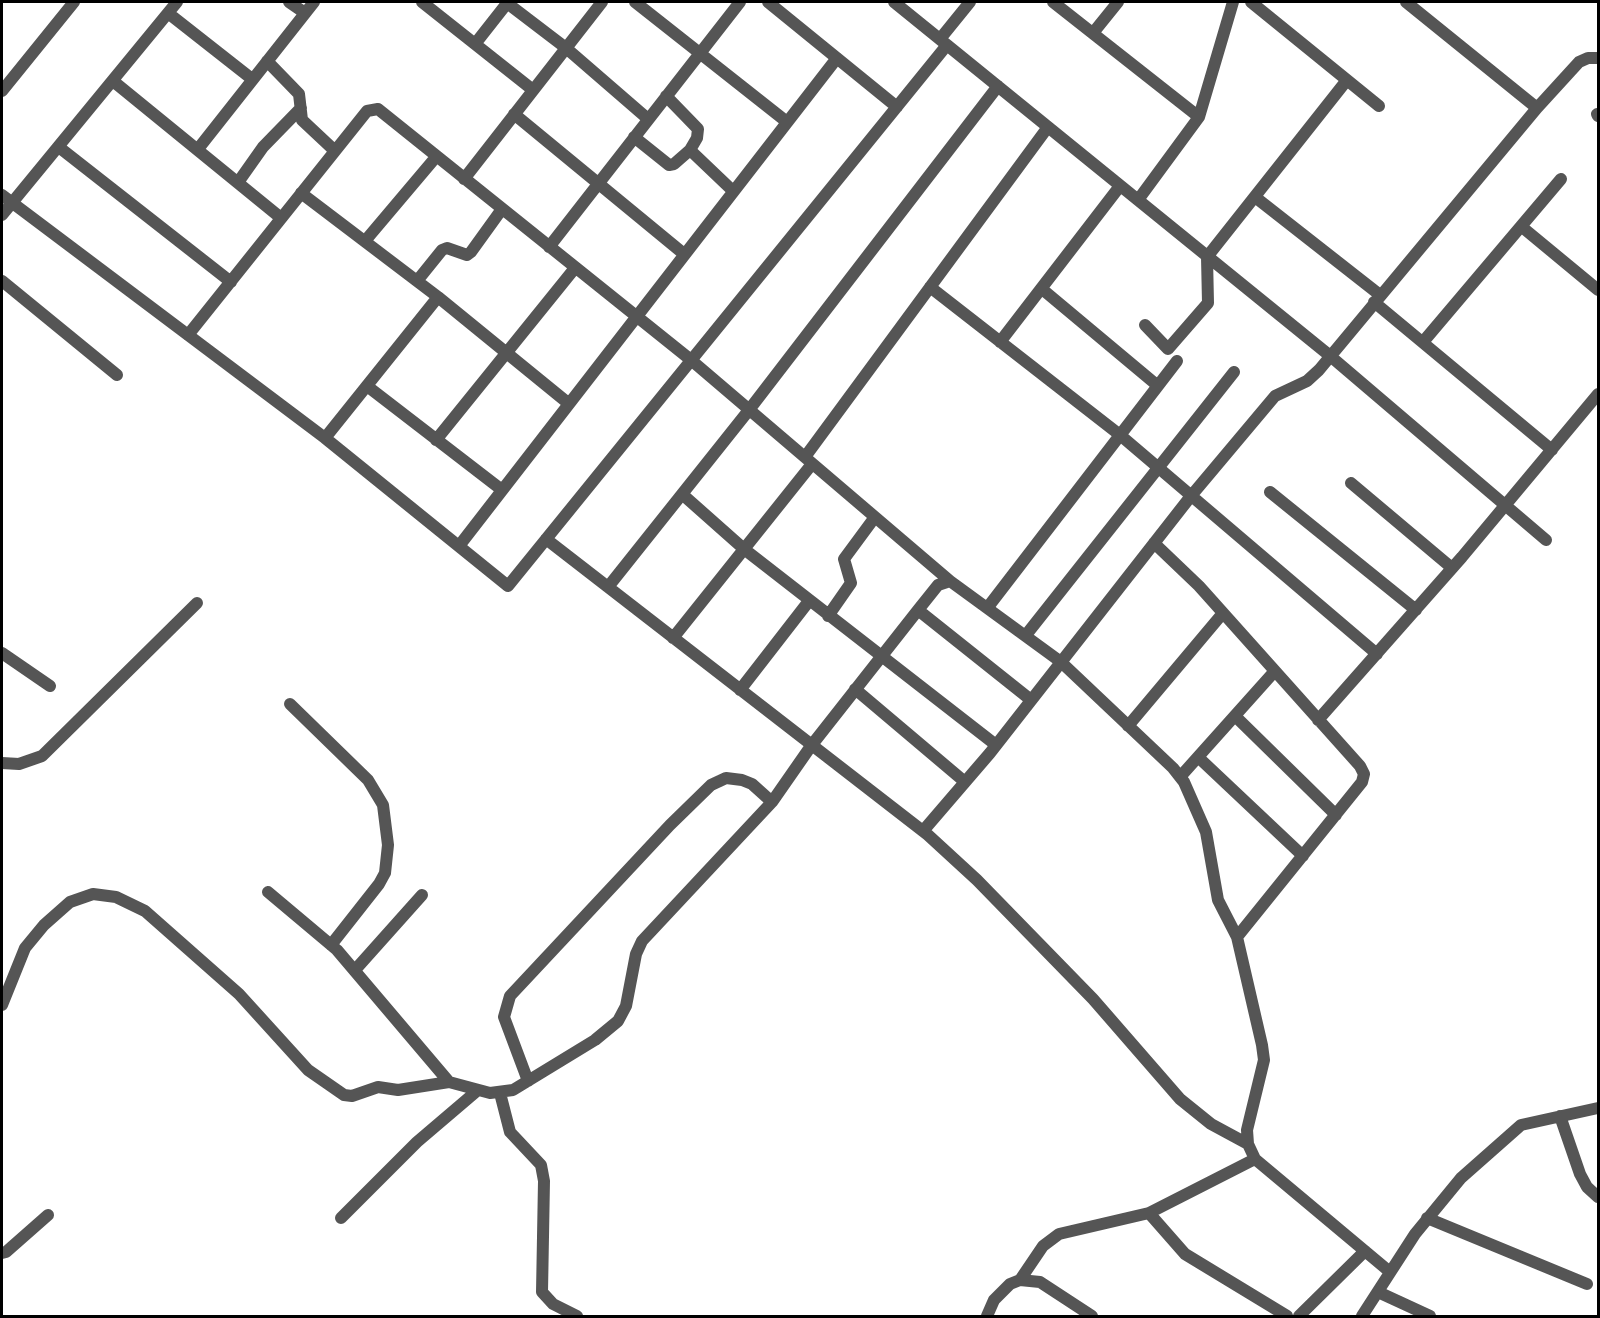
<!DOCTYPE html>
<style>
body{margin:0}
#map{position:relative;width:1600px;height:1318px;overflow:hidden;background:#fff;font-family:"Open Sans",sans-serif}
canvas{display:block}
.frame{position:absolute;inset:0;border:3px solid #000;pointer-events:none}
</style>
<div id="map">
<canvas width="1600" height="1318"></canvas>
<div class="frame"></div>
</div>
<script>
const ctx = document.querySelector('canvas').getContext('2d');
ctx.lineJoin = 'round';
const shape = rows => new Path2D(rows.map(r => 'M' + r).join(''));
function stroke(path, color, width, dash) { ctx.strokeStyle = color; ctx.lineWidth = width; ctx.lineCap = dash ? 'butt' : 'round'; ctx.setLineDash(dash || []); ctx.stroke(path); }
const minor = shape([
 [289,2,305,13],
 [422,2,533,90],
 [635,2,787,122],
 [768,2,897,107],
 [1053,2,1199,117],
 [1251,2,1379,106],
 [1406,2,1537,108],
 [507,3,566,48,648,119],
 [168,13,252,79],
 [1093,33,1118,2],
 [940,39,970,2],
 [475,44,508,2],
 [947,45,1329,355,1546,540],
 [267,61,299,94,302,120,334,150],
 [113,81,281,218],
 [666,96,698,129,697,138,690,150],
 [514,114,684,254],
 [1597,114,1598,116],
 [634,137,669,165,674,164,690,150,733,191],
 [60,148,231,282],
 [198,149,314,2],
 [464,179,602,2],
 [239,181,263,147,301,108],
 [301,193,438,297,568,403],
 [2,195,325,438,508,586,947,45,894,2],
 [1255,197,1380,295],
 [1138,200,1199,117,1233,2],
 [2,215,177,2],
 [1522,227,1598,290],
 [365,241,436,157],
 [549,247,740,2],
 [2,281,117,375],
 [417,281,442,250,447,248,467,255,471,252,502,209],
 [930,287,1120,435,1377,654],
 [1042,289,1158,386],
 [1374,302,1552,450],
 [1145,325,1168,349,1208,303,1207,257,1347,80],
 [188,335,367,111,378,109,691,360,950,581],
 [1000,342,1120,186],
 [1423,342,1561,179],
 [367,386,502,490],
 [325,438,438,297],
 [436,440,575,268],
 [805,457,1048,127],
 [1351,483,1452,568],
 [1270,492,1416,610],
 [682,494,744,549,996,745],
 [546,539,928,835,977,880,1093,999,1180,1099,1211,1124,1248,1144],
 [1154,543,1199,586,1360,766,1364,774,1362,782,1237,937],
 [459,546,837,58],
 [608,587,749,410,998,86],
 [988,607,1177,361],
 [918,610,1031,700],
 [828,616,851,583,844,559,875,517],
 [1026,635,1234,372],
 [673,638,812,464],
 [2,653,50,686],
 [855,689,965,782],
 [740,690,809,601],
 [290,704,368,780,383,805,388,845,385,873,379,884,331,945],
 [1235,716,1336,815],
 [1318,720,1462,557,1598,394],
 [1128,726,1223,613],
 [1198,757,1303,856],
 [2,763,19,764,42,756,197,603],
 [1180,777,1274,672],
 [923,831,990,753,1191,496,1275,396,1307,381,1319,370,1537,108,1579,62,1588,58,1598,58],
 [268,892,337,950,449,1082],
 [355,970,422,895],
 [2,1005,25,948,44,925,70,902,93,894,116,897,145,911,239,994,308,1070,344,1095,352,1096,378,1087,398,1090,449,1082,490,1093,513,1090,595,1040,618,1021,626,1006,636,954,642,941,772,802,811,746,918,610,938,585,950,581,1061,662,1173,768,1184,782,1206,832,1218,900,1237,937,1262,1045,1264,1060,1247,1130,1248,1144,1255,1159,1390,1272],
 [528,1081,504,1017,510,996,670,825,711,785,726,778,742,780,752,784,772,802],
 [500,1093,510,1132,541,1165,544,1181,542,1292,553,1304,577,1316],
 [1560,1116,1580,1174,1587,1187,1598,1197],
 [1149,1213,1185,1254,1287,1316],
 [341,1218,417,1142,478,1090],
 [1427,1218,1587,1284],
 [2,1253,6,1252,48,1215],
 [1020,1280,1043,1246,1059,1234,1149,1213,1255,1159],
 [1378,1292,1430,1316],
 [987,1316,994,1300,1010,1284,1020,1280,1040,1282,1092,1316],
 [1299,1316,1365,1251],
 [1362,1316,1415,1234,1461,1178,1521,1125,1598,1108]
]);
const tertiary = shape([
 [2,91,74,2]
]);
stroke(minor, '#555', 12);
stroke(tertiary, '#555', 12);
</script>
